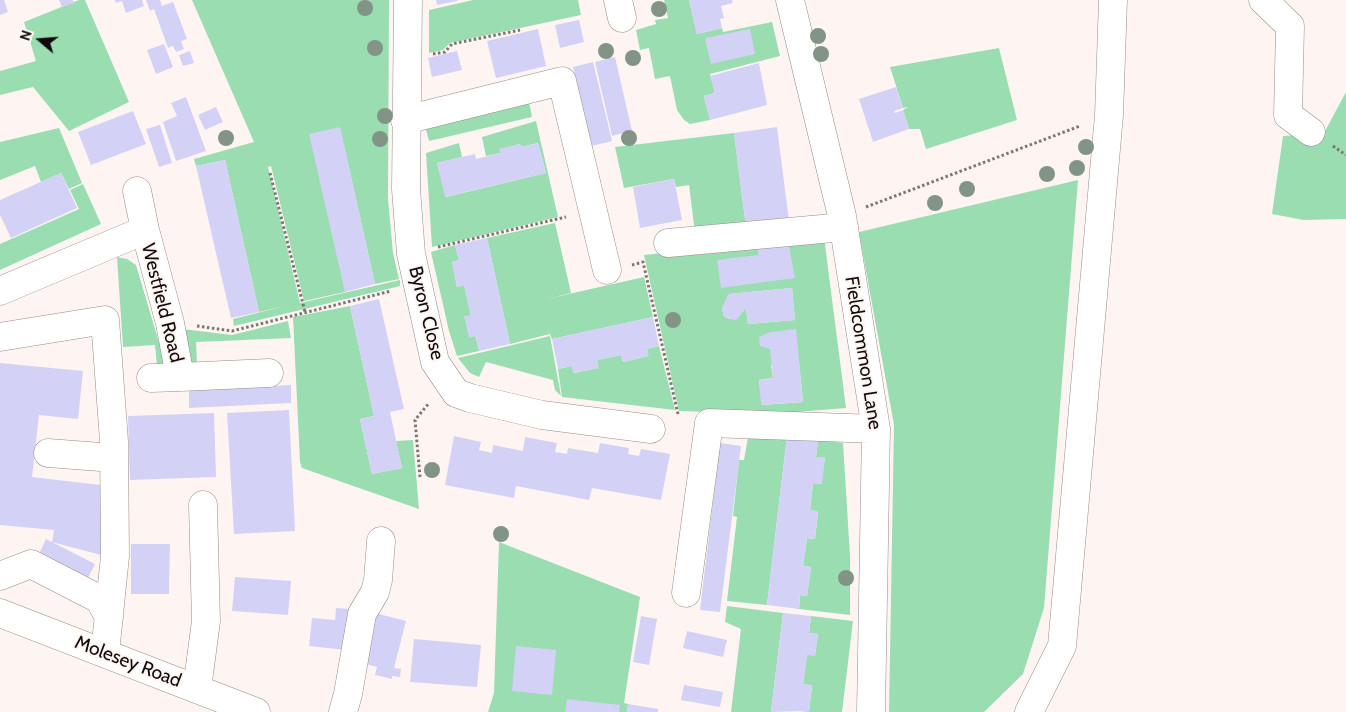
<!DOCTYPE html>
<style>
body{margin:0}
#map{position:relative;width:1346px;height:712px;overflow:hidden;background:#fef5f2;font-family:Cabin,sans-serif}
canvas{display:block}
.north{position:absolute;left:15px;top:15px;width:50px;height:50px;-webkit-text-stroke:4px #fef5f2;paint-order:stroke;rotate:288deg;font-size:14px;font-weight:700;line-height:20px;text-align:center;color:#100b0a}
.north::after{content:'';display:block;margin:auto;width:18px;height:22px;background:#100b0a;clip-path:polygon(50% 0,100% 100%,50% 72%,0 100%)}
</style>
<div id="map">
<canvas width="1346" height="712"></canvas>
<div class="north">N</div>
</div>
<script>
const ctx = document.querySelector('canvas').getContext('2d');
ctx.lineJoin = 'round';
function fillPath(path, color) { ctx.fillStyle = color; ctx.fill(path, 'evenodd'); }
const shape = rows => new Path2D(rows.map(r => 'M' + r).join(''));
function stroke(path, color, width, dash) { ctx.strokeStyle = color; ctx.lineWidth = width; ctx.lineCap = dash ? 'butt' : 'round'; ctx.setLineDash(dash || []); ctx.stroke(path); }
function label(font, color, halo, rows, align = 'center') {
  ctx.font = font + ' Cabin,sans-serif'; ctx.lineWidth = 4; ctx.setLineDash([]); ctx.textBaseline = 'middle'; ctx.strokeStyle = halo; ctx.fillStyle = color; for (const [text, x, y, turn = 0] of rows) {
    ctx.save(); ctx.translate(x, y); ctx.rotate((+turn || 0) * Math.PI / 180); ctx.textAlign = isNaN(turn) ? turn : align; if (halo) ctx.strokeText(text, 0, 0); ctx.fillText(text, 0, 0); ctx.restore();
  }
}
const green = shape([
 [79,0,85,0,129,102,69,131,33,87,0,95,0,71,36,61,24,22],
 [192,0,389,0,388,199,393,253,399,279,375,284,340,128,345,292,304,301,272,170,271,166,268,167,300,303,400,280,400,286,234,326,233,319,289,305,259,312,225,160,196,166,194,159,254,142],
 [473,0,578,0,581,15,450,43,443,50,429,53,429,10],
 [664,0,689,0,697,34,722,28,723,32,772,22,780,56,710,74,715,93,704,96,710,120,690,124,684,120,677,110,670,76,655,79,649,48,640,50,636,30,656,24,655,20,668,18],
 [999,48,1017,120,926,149,920,129,909,129,903,110,908,107,903,108,890,67],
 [1346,92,1346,219,1304,220,1272,214,1283,136,1324,133],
 [529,102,532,117,429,141,425,126],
 [536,121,558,217,432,247,426,153,459,143,462,157,437,163,446,197,546,173,538,143,521,147,520,144,509,147,500,149,500,153,486,156,482,137],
 [59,128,82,183,69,189,61,173,41,182,35,166,0,180,0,142],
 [734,133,746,227,695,233,689,185,676,187,674,179,624,188,615,147],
 [1078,180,1044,608,1023,674,984,712,889,712,894,425,859,232],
 [83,184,101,224,0,270,0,244,79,209,70,190],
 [555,223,571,293,542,300,644,277,653,317,552,339,550,334,510,344,487,238],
 [824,237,846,408,772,414,679,411,644,255],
 [792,288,795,320,748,324,746,308,736,319,729,319,724,316,722,309,729,294],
 [799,363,803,402,762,405,759,380,773,378,771,365],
 [455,245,459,260,452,262,457,287,464,285,479,351,457,356,449,331,431,252],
 [117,257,127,259,136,265,165,363,157,365,155,345,123,347],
 [350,306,374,416,360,419,372,474,402,468,396,441,413,440,419,509,302,468,300,462,293,317],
 [288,321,291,338,196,342,197,362,189,363,182,329,232,335],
 [550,336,561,396,555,390,553,380,486,362,479,377,470,373,458,358],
 [659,346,675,410,562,397,558,369,572,366,574,373,598,368,597,360,621,355,623,362,636,359,648,356,647,349],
 [787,436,767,605,727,601,737,517,733,516,739,460,744,460,748,437],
 [818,440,843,443,850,556,850,615,799,609,800,595,807,596,811,567,803,566,807,538,815,539,818,512,810,510,813,483,821,484,823,470,825,457,816,457],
 [499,542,640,597,624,703,628,704,627,712,488,712,494,693],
 [727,606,783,613,771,712,731,712,741,629,725,622],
 [811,616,853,621,842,712,800,712,809,711,812,686,803,684,807,655,815,655,818,634,809,633]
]);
const building = shape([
 [0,0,4,0,8,12,0,15],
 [59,0,73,0,74,3,62,7],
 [115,0,142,0,144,6,126,13,122,1,116,3],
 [146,0,160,0,162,6,173,2,187,39,181,41,184,49,176,52,173,46,168,48,154,9,150,11],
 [436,0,457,0,458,1,437,5],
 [689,0,732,0,733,3,721,6,724,18,720,19,722,28,697,34],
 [579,20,584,42,560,48,555,25],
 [538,29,546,66,496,78,487,41],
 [750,29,755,54,711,64,705,38],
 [164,44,173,67,156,74,147,50],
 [190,51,194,63,183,66,179,55],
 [457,51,462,70,432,77,428,58],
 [615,57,632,131,612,136,595,62],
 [593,62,612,141,592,146,573,67],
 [759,63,767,105,710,120,704,96,715,93,710,76],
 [896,87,903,108,894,111,895,113,903,110,909,129,873,142,859,99],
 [186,97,206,151,176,161,163,122,177,116,171,103],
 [216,107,223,122,205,130,198,115],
 [133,111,146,144,91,165,78,132],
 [160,125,172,163,159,167,146,129],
 [340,127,375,284,345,292,309,134],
 [777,127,789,221,746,227,734,133],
 [538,143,546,173,445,197,437,163,475,154,476,159,500,153,499,149,509,147,520,144,521,147],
 [225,160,259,312,231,318,196,166],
 [61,173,77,208,11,238,0,215,0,200],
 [674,179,682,220,640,228,633,187],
 [487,238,510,344,479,351,476,336,469,338,464,316,471,315,464,285,457,287,452,262,459,260,455,245],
 [788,241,795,278,721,288,717,260,758,255,757,245],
 [792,288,795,320,748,324,746,308,736,320,729,319,724,316,722,309,728,294],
 [379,299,404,409,390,412,402,468,372,474,360,419,374,416,350,306],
 [653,317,659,346,647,349,649,356,623,362,621,355,597,360,599,368,573,373,572,366,558,369,552,339],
 [796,329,803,402,761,405,759,380,773,378,770,349,760,346,759,337,770,332],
 [0,363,83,371,78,419,39,415,32,477,109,486,101,555,52,542,54,530,0,525],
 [291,385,291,403,189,408,189,390],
 [289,410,295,531,234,534,227,413],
 [214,413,216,477,130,480,128,416],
 [454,436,481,442,479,450,492,453,493,445,523,451,525,437,557,443,555,452,567,454,568,448,598,453,600,443,629,448,628,454,639,456,641,449,670,454,661,500,592,488,589,500,516,486,514,498,445,485],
 [787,436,818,440,816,457,825,457,822,484,813,483,810,510,818,511,815,539,807,538,803,566,811,567,807,596,800,595,799,609,767,605],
 [720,443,741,446,720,612,700,610],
 [46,539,95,564,83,588,34,564],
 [131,544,170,544,169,594,131,594],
 [235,577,291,581,288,615,232,611],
 [336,608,350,609,346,650,309,646,312,618,335,620],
 [375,613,406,621,394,668,401,669,400,677,392,676,392,679,375,675,377,667,362,663],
 [783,613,811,616,809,633,818,634,815,656,807,655,803,684,812,685,809,711,771,712],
 [641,616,657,619,649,665,633,662],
 [687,631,727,640,723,657,683,648],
 [414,639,481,645,477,687,410,682],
 [516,646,556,650,552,695,512,691],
 [684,685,723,692,720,707,681,700],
 [567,699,620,705,619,712,565,712],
 [628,704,658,709,658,712,627,712]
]);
const path = shape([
 [433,54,445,52,452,44,520,30],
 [1333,146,1346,155],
 [270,173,305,312],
 [866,207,1080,126],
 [438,247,566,217],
 [632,265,643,262,678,414],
 [197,326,232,331,391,291],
 [420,477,415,420,429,403]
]);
const minor = shape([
 [408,0,406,189,411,254,435,362,456,393,470,398,542,415,651,429],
 [618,0,622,18],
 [790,0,842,216,876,429,871,712],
 [1263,0,1290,26,1288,115,1311,132],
 [405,120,562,81,607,270],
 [145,230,170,323,180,377,269,373],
 [668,243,844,227],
 [0,291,145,230,137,191],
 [0,337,105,320,114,441,115,556,105,653],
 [151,378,180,377],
 [48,453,114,458],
 [0,576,31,564,99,599,109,617],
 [686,593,709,423,876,429],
 [0,613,256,712],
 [197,689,206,621,203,505],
 [343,712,348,694,362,614,375,592,378,580,381,541],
 [1029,712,1062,646,1109,115,1113,0]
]);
const trees = [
 [365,8],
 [659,9],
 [818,36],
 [375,48],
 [606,51],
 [821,54],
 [633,58],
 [385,116],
 [226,138],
 [629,138],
 [380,139],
 [1086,147],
 [1077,168],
 [1047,174],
 [967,189],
 [935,203],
 [673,320],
 [432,470],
 [501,534],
 [846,578]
];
const streetNames = [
 ["Westfield Road",162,303,76],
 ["Byron Close",426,313,76],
 ["Fieldcommon Lane",863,353,81],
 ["Molesey Road",128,662,21]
];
fillPath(green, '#99ddb1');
fillPath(building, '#d3d2f6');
stroke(minor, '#988b86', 29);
stroke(path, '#7c7573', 3, [2.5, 2.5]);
stroke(minor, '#fff', 28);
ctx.fillStyle = '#829485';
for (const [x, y] of trees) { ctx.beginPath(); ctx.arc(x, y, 8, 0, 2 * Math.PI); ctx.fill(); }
label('19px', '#100b0a', '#fef5f2', streetNames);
</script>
